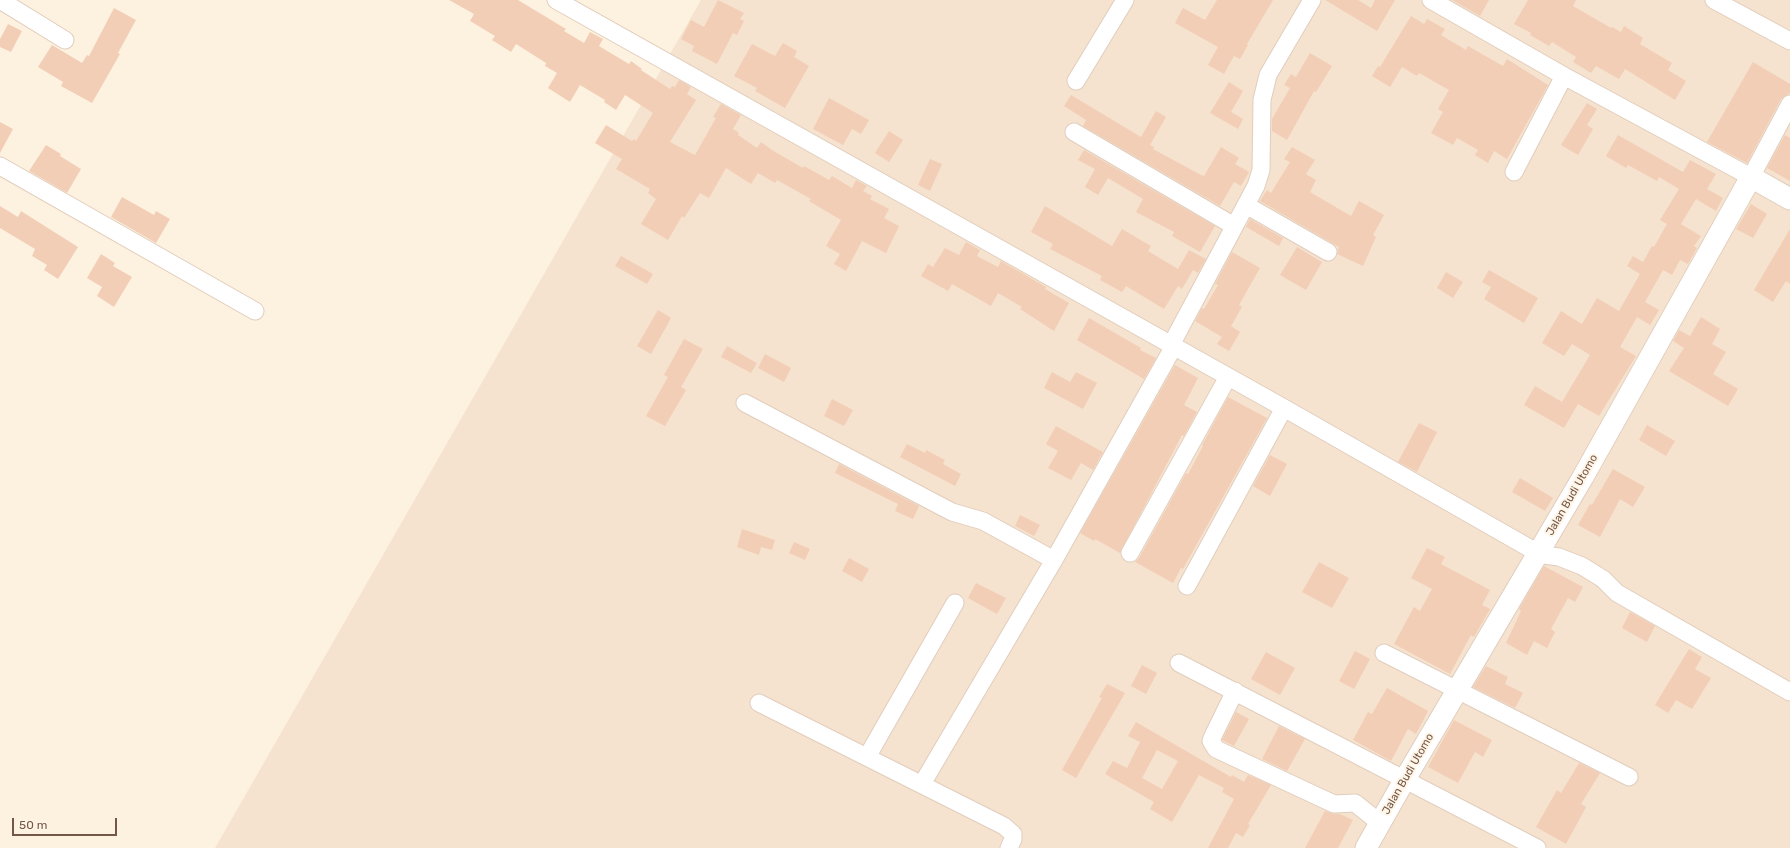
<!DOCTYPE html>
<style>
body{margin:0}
#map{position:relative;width:1790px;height:848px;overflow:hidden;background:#fdf2e0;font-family:Rubik,sans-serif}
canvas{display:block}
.scale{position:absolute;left:12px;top:818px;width:105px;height:18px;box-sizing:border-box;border:2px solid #755747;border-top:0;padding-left:5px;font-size:12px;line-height:14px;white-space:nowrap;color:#755747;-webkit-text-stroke:3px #fff5e7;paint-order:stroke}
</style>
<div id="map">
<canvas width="1790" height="848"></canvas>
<div class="scale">50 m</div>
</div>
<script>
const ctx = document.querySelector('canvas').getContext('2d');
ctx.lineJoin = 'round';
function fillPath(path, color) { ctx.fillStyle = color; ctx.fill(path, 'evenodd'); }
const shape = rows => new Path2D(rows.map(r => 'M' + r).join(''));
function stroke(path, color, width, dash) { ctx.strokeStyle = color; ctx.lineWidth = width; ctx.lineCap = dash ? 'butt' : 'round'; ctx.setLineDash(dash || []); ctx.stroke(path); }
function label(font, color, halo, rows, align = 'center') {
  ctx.font = font + ' Rubik,sans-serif'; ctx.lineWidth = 4; ctx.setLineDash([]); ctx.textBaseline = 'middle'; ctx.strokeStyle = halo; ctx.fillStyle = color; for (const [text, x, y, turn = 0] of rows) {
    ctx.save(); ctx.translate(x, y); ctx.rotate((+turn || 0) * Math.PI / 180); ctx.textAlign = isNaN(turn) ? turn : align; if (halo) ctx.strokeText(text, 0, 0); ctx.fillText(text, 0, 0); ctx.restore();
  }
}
const residential = shape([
 [701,0,1790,0,1790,848,215,848]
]);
const building = shape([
 [449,0,518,0,566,29,564,31,584,43,590,32,603,39,599,46,629,64,631,61,642,69,641,70,670,89,672,86,675,87,679,80,691,87,687,94,696,100,670,142,695,155,716,118,713,117,721,104,741,115,733,129,739,133,738,135,757,148,761,142,772,150,803,168,804,166,829,180,832,176,852,188,856,180,867,186,863,191,872,196,870,199,889,209,884,218,899,226,886,253,862,241,846,271,834,264,840,254,826,246,841,220,809,201,811,199,777,180,775,183,758,173,751,184,726,168,709,198,700,193,684,218,682,216,668,240,641,224,656,199,648,193,650,189,616,169,622,159,595,143,606,125,632,141,634,139,636,141,653,113,625,95,616,110,604,102,605,100,580,85,570,102,548,88,557,73,545,66,546,63,516,44,511,52,492,40,495,36,470,21,474,14],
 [718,0,744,13,740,19,744,21,737,35,733,33,717,64,692,51,694,46,681,39,691,20,704,27],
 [1217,0,1273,0,1247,44,1248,45,1240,59,1234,56,1224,74,1208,65,1218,47,1175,23,1183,8,1205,20],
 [1325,0,1358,0,1371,8,1375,0,1395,0,1377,31],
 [1452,0,1489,0,1480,16],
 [1528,0,1576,0,1573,6,1611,28,1612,27,1621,32,1624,26,1643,38,1640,44,1672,63,1668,70,1686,81,1675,100,1625,69,1619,79,1596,66,1591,73,1573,62,1576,57,1552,42,1549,46,1530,35,1531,33,1514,24],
 [114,8,136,20,118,53,120,54,92,103,61,86,63,82,38,67,52,45,82,63,87,55,89,56],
 [1411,16,1424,24,1427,19,1445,29,1441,35,1466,50,1468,46,1503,66,1507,59,1548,85,1507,159,1494,151,1488,163,1475,155,1478,150,1457,138,1453,145,1431,133,1443,112,1438,109,1449,90,1419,73,1417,76,1402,67,1390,87,1372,76,1378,66,1380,67],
 [8,24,22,31,11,52,0,47,0,39],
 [783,43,797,51,794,57,809,66,785,108,755,91,757,88,734,76,752,44,775,56],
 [1310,53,1332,66,1316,92,1314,91,1287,140,1272,131,1272,119,1290,88,1284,85,1291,74,1296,77],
 [1753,62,1790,84,1790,93,1781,99,1747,163,1707,142],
 [1229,82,1243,91,1231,112,1243,119,1238,129,1210,113],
 [1071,95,1141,137,1156,111,1166,117,1150,145,1154,147,1153,149,1201,175,1204,176,1221,147,1239,158,1235,164,1249,172,1241,186,1234,182,1220,206,1083,126,1086,120,1064,106],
 [829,98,869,120,861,134,852,129,843,145,813,129],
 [1587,103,1597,109,1587,125,1593,129,1578,155,1561,145],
 [0,122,13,129,0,153],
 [889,131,903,140,889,162,875,153],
 [1618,135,1683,172,1690,160,1716,174,1707,189,1723,198,1716,211,1696,199,1681,224,1701,236,1694,246,1697,248,1688,264,1680,260,1672,275,1663,270,1645,302,1659,310,1650,325,1637,317,1620,347,1636,356,1599,416,1578,404,1564,428,1524,405,1535,386,1562,402,1590,355,1572,344,1564,356,1542,343,1561,311,1582,324,1597,298,1619,311,1640,274,1627,266,1633,256,1643,262,1652,246,1654,247,1667,224,1660,220,1679,189,1659,177,1657,181,1628,165,1626,168,1606,156],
 [1785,135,1790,138,1790,181,1767,168],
 [46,145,61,154,60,156,81,169,67,193,29,171],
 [1292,147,1315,160,1306,174,1316,180,1310,192,1351,216,1359,201,1384,215,1373,235,1376,237,1363,266,1337,254,1339,247,1260,201,1267,190,1271,193,1290,162,1284,159],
 [1084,150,1215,226,1200,252,1172,236,1174,232,1136,212,1143,199,1108,178,1098,195,1085,187,1095,169,1078,160],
 [930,159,942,164,930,191,918,185],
 [122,197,154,215,156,211,170,219,156,243,111,217],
 [1751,204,1767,214,1753,238,1736,229],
 [0,206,18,217,21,211,78,247,58,279,44,270,47,265,32,256,35,249,0,228],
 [1045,206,1112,246,1122,229,1151,246,1148,251,1178,269,1189,250,1206,259,1198,273,1193,270,1182,289,1178,286,1164,309,1126,286,1122,292,1100,280,1102,276,1050,249,1053,244,1031,232],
 [1250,219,1283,238,1279,246,1246,227],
 [1790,229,1790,284,1786,281,1773,302,1754,290],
 [966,242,980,250,977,256,998,267,1001,261,1046,287,1045,289,1069,303,1054,331,1020,309,1022,307,998,293,991,306,952,284,948,291,921,276,928,264,933,267,945,248,959,255],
 [1297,247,1322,262,1306,290,1280,275],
 [1232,252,1260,268,1239,305,1242,307,1231,326,1240,332,1229,351,1217,344,1222,337,1195,321,1202,308,1204,309,1218,285,1215,284],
 [101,254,115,263,113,266,132,277,114,307,97,296,102,287,87,278],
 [621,256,653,274,647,284,615,266],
 [1489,270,1538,298,1524,323,1484,299,1491,287,1482,282],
 [1446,272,1463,282,1453,298,1437,288],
 [658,310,671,318,651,354,637,346],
 [1701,317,1720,329,1712,344,1726,352,1713,374,1738,389,1728,406,1669,371,1684,348,1673,341,1679,330,1690,336],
 [1089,318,1141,348,1140,350,1156,358,1144,379,1077,340],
 [684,339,703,349,681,387,686,390,665,426,646,416,668,377,664,375],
 [727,346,757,363,751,373,721,357],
 [765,354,791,368,784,382,758,368],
 [1175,365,1198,378,1184,405,1197,412,1184,436,1182,435,1120,553,1095,539,1094,541,1080,533],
 [1052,372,1070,382,1076,372,1097,383,1083,409,1044,388],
 [1228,397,1267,418,1183,569,1181,568,1173,583,1135,562,1139,558,1186,473,1188,474,1203,446,1202,445],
 [832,399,853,410,844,426,824,416],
 [1419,423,1437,432,1417,472,1398,462],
 [1647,425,1675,441,1666,456,1639,440],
 [1056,426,1103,452,1093,470,1081,463,1071,480,1048,468,1058,451,1046,444],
 [907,444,925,453,926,450,945,460,943,464,961,474,955,486,900,457],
 [1270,455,1287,464,1270,496,1253,486],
 [839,464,919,506,913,519,895,511,898,504,835,473],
 [1613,469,1645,487,1633,507,1620,499,1600,537,1578,525,1590,504,1592,505],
 [1520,478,1553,498,1545,511,1512,492],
 [1020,515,1040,525,1034,536,1015,526],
 [742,529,775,540,772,550,761,547,759,555,737,547],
 [794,542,810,549,805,560,789,553],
 [1427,548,1445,557,1441,564,1490,590,1482,605,1490,609,1474,637,1471,635,1450,674,1394,644,1414,607,1420,611,1432,589,1411,578],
 [849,558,869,569,862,582,842,571],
 [1319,562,1349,578,1332,608,1302,592],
 [1544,566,1583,587,1575,602,1568,598,1551,629,1555,632,1547,648,1534,641,1527,655,1506,643,1521,611,1519,609],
 [976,583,1006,598,997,614,968,598],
 [1630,612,1655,626,1647,642,1622,628],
 [1689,649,1702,657,1695,669,1711,678,1692,709,1676,700,1668,713,1655,705],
 [1355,651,1370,659,1354,689,1339,681],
 [1266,652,1295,668,1280,695,1251,679],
 [1142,665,1157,673,1146,694,1131,686],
 [1486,666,1508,677,1505,684,1523,693,1515,708,1473,687],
 [1107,684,1125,693,1076,778,1062,770,1102,698,1099,697],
 [1387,688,1428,711,1416,734,1408,729,1391,761,1353,740,1368,712,1372,714],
 [1236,712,1249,719,1234,746,1222,740],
 [1454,720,1492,740,1483,757,1475,752,1458,783,1428,767],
 [1136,722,1231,777,1232,775,1244,782,1248,775,1271,785,1248,824,1250,825,1243,837,1236,833,1228,848,1208,848,1234,799,1222,792,1224,788,1199,775,1172,822,1150,809,1154,802,1105,774,1113,761,1127,768,1140,742,1128,736],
 [1157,750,1178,761,1162,789,1142,778],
 [1279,726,1305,739,1287,771,1262,759],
 [1579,763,1600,773,1581,804,1586,807,1566,844,1536,827,1557,790,1561,793],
 [1325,811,1334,814,1340,814,1353,820,1338,848,1305,848]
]);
const minor = shape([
 [0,0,65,40],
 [556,0,1284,408,1538,553],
 [1431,0,1564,76,1751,177,1790,104],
 [1714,0,1790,41],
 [1076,81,1125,0],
 [1074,132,1234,226],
 [0,166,255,311],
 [1514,172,1564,76],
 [1246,205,1328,252],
 [1171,345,1256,186,1261,170,1262,100,1268,75,1312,0],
 [745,403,952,512,983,521,1054,560],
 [1130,553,1228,377],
 [1537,554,1559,557,1582,566,1603,579,1617,593,1790,692],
 [1187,586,1284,408],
 [1384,653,1629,777],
 [1179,663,1537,848],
 [1235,691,1213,736,1211,741,1216,749,1334,804,1355,803,1380,823],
 [759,703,1004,826,1013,834,1013,839,1009,848],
 [867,757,955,603],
 [922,784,1054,560,1174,346]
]);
const tertiary = shape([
 [1366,848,1405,779,1583,477,1751,177,1790,199]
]);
const streetNames = [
 ["Jalan Budi Utomo",1572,495,-60],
 ["Jalan Budi Utomo",1408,774,-60]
];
fillPath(residential, '#f5e3cf');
fillPath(building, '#f3ceb7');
stroke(minor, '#e1cdbc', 19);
stroke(tertiary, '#e1cdbc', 23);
stroke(minor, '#fff', 17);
stroke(tertiary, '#fff', 21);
label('11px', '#755747', '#fff5e7', streetNames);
</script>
